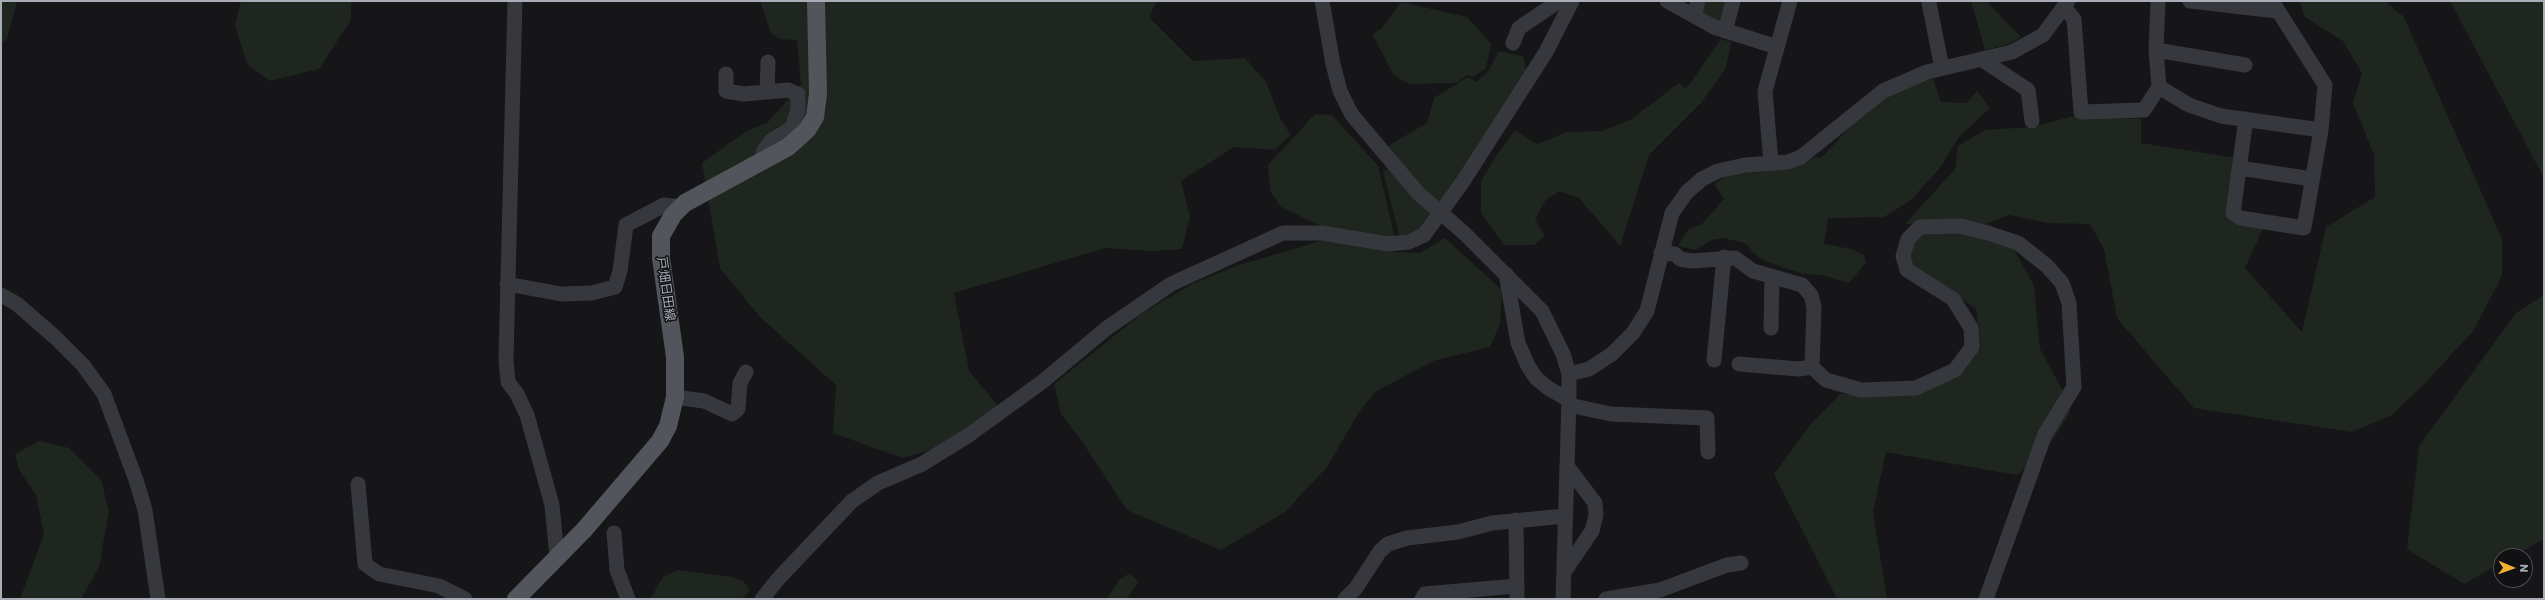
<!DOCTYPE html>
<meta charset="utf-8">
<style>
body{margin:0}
#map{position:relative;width:2545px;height:600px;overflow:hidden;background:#161618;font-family:Poppins,sans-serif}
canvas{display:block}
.frame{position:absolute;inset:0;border:2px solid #a8adb8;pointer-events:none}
.north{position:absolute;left:2493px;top:548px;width:40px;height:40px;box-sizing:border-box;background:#111113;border:1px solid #4d4f55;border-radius:50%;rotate:92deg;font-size:11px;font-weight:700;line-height:16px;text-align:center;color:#a8adb8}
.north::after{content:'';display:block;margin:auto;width:14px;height:18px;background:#f2b134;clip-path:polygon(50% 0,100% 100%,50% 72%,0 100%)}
</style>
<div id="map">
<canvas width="2545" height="600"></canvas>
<div class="frame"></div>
<div class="north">N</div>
</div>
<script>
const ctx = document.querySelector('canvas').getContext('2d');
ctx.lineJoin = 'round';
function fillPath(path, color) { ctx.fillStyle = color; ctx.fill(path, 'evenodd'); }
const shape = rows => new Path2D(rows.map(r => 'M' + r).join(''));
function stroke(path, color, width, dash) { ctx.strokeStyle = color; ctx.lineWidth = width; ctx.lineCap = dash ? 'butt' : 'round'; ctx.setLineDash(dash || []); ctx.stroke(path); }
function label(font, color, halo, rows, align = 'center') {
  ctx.font = font + ' Poppins,"Noto Sans JP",sans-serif'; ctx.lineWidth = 3; ctx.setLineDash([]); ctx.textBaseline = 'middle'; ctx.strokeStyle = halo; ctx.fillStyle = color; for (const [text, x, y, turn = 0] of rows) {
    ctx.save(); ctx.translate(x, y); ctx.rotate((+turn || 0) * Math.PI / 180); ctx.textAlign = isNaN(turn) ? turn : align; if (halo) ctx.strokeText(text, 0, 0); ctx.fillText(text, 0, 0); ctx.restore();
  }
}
const green = shape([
 [1,1,17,1,7,39,1,43],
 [241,1,351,1,351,20,319,69,270,81,247,64,235,25],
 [760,1,1159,1,1154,5,1150,18,1193,61,1245,58,1266,82,1281,120,1291,135,1275,150,1234,147,1181,181,1190,216,1182,249,1152,251,1105,248,954,293,969,371,999,407,938,448,902,458,833,433,836,385,760,317,720,268,702,163,745,132,768,122,801,85,797,40,780,39,771,33],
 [1702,1,1728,1,1722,24,1698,14],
 [1971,1,1986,1,2021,37,2009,44,1985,50],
 [2299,1,2385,1,2404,17,2502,239,2502,276,2473,331,2424,384,2392,415,2352,432,2194,408,2117,318,2104,249,2090,224,2048,223,2009,215,1980,226,1948,223,1905,224,1955,169,1958,146,1985,130,2032,127,2074,116,2141,119,2141,143,2236,158,2229,219,2264,226,2245,268,2302,332,2326,227,2375,197,2374,155,2353,103,2362,73,2343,41,2305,17],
 [2450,1,2544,1,2544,178],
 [1401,2,1467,17,1491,44,1486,68,1474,77,1468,75,1456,83,1409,84,1394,75,1372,34,1381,29],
 [1721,39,1731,42,1726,68,1701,103,1649,155,1620,246,1579,198,1559,191,1545,201,1535,219,1545,236,1534,245,1504,245,1481,213,1481,182,1496,156,1515,130,1537,144,1567,132,1602,131,1630,120,1679,83,1686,89],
 [1499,51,1523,56,1528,77,1440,207,1420,189,1388,146,1427,123,1434,98,1468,77,1476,82,1487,73],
 [1933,79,1941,102,1966,103,1977,91,1990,108,1959,137,1940,168,1911,200,1884,217,1828,218,1824,244,1851,249,1864,255,1866,263,1849,283,1822,275,1803,274,1765,261,1753,253,1747,244,1724,238,1712,240,1695,250,1678,246,1688,230,1702,224,1724,199,1714,184,1725,177,1752,169,1797,166,1815,157,1821,158,1871,105,1917,81],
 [1315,114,1332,115,1378,166,1395,238,1325,228,1281,207,1270,191,1268,165],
 [1390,168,1433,215,1420,231,1400,238,1383,171],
 [1920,231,1959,231,2013,247,2034,286,2040,349,2064,393,2070,412,2051,443,2017,475,1886,452,1873,512,1887,599,1837,599,1774,474,1811,424,1840,394,1909,396,1966,370,1979,333,1976,309,1915,267,1909,255,1912,242],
 [1445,238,1502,290,1500,324,1490,347,1433,361,1375,392,1359,412,1327,467,1285,512,1221,550,1127,510,1081,440,1061,414,1054,384,1144,312,1192,284,1239,265,1324,240,1392,252,1420,253],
 [2544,295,2544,539,2514,556,2501,556,2501,563,2464,584,2407,549,2419,446,2516,313],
 [39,441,69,448,101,480,109,511,99,567,81,599,20,599,44,534,36,495,19,470,15,454],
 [678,570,732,577,743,581,750,590,742,599,650,599,663,577],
 [1130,573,1138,582,1127,599,1107,599,1119,580]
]);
const minor = shape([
 [515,1,506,359,508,382,517,394,527,415,552,505,557,557],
 [1322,1,1333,64,1340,91,1352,115,1419,194,1463,232,1542,311,1563,354,1569,374,1569,400,1563,599],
 [1667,1,1714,27,1777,47],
 [2190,1,2277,11],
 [1929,3,1942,68],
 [2064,7,2074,19,2081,112,2144,110,2159,87,2156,50,2158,1],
 [1694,16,1698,1],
 [1725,31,1733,1],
 [1513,43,1519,28,1559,1],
 [2156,50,2245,65],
 [1981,59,2028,90,2032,121],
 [726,74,726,91,744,94,788,90,798,94,798,110,792,128,771,141,764,150,762,161],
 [2159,87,2189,105,2221,116,2321,130],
 [767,92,768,62],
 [2246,119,2233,213,2240,218,2304,228,2321,130,2325,85,2272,1],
 [1771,163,1765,91,1790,1],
 [2239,168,2312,179],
 [1462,183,1546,52,1572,1],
 [1661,253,1675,254,1680,259,1691,261,1735,258,1753,271,1802,285,1811,295,1814,307,1812,367,1826,380,1861,390,1916,388,1955,370,1972,347,1971,328,1953,299,1907,270,1903,256,1908,239,1920,227,1961,226,1988,233,2018,243,2047,266,2062,283,2069,303,2074,387,2045,434,1986,599],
 [1506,274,1518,343,1528,366,1536,378,1548,388,1569,400],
 [507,284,561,294,592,293,615,287,620,271,626,225,664,205,681,207],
 [1,295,17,304,56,338,83,365,104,394,136,480,145,510,158,599],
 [1771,328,1772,277],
 [1714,360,1724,257],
 [1739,364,1799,369,1812,367],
 [1569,374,1589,369,1612,354,1633,333,1647,311,1672,213,1687,192,1702,179,1718,171,1745,165,1788,162,1801,157,1883,91,1927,72,2012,52,2043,35,2068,1],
 [675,397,704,401,732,414,738,409,740,383,746,372],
 [1569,405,1611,414,1707,418,1708,452],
 [358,484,365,564,379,574,439,586,465,599],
 [1516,520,1517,599],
 [614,533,617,570,628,599],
 [1564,572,1592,531,1596,515,1595,503,1567,466],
 [762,599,779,578,852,501,878,483,922,464,969,435,1042,382,1107,328,1171,284,1283,233,1322,233,1388,244,1409,242,1424,235],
 [1345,599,1356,588,1380,551,1388,544,1407,538,1458,532,1492,523,1565,516],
 [1422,599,1425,594,1516,586],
 [1606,599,1660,590,1727,565,1741,563]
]);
const major = shape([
 [516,599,584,530,660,441,668,426,675,397,675,357,661,258,661,236,673,215,685,203,788,147,807,130,815,117,818,94,816,1]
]);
const minorBridge = shape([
 [1424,235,1462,183]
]);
const streetNames = [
 ["戸畑日田線",665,289,82]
];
fillPath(green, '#1e261f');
stroke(minor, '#37383d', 15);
stroke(major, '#53555c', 18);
stroke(minorBridge, '#37383d', 15);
label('13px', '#a8adb8', '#111113', streetNames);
</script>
